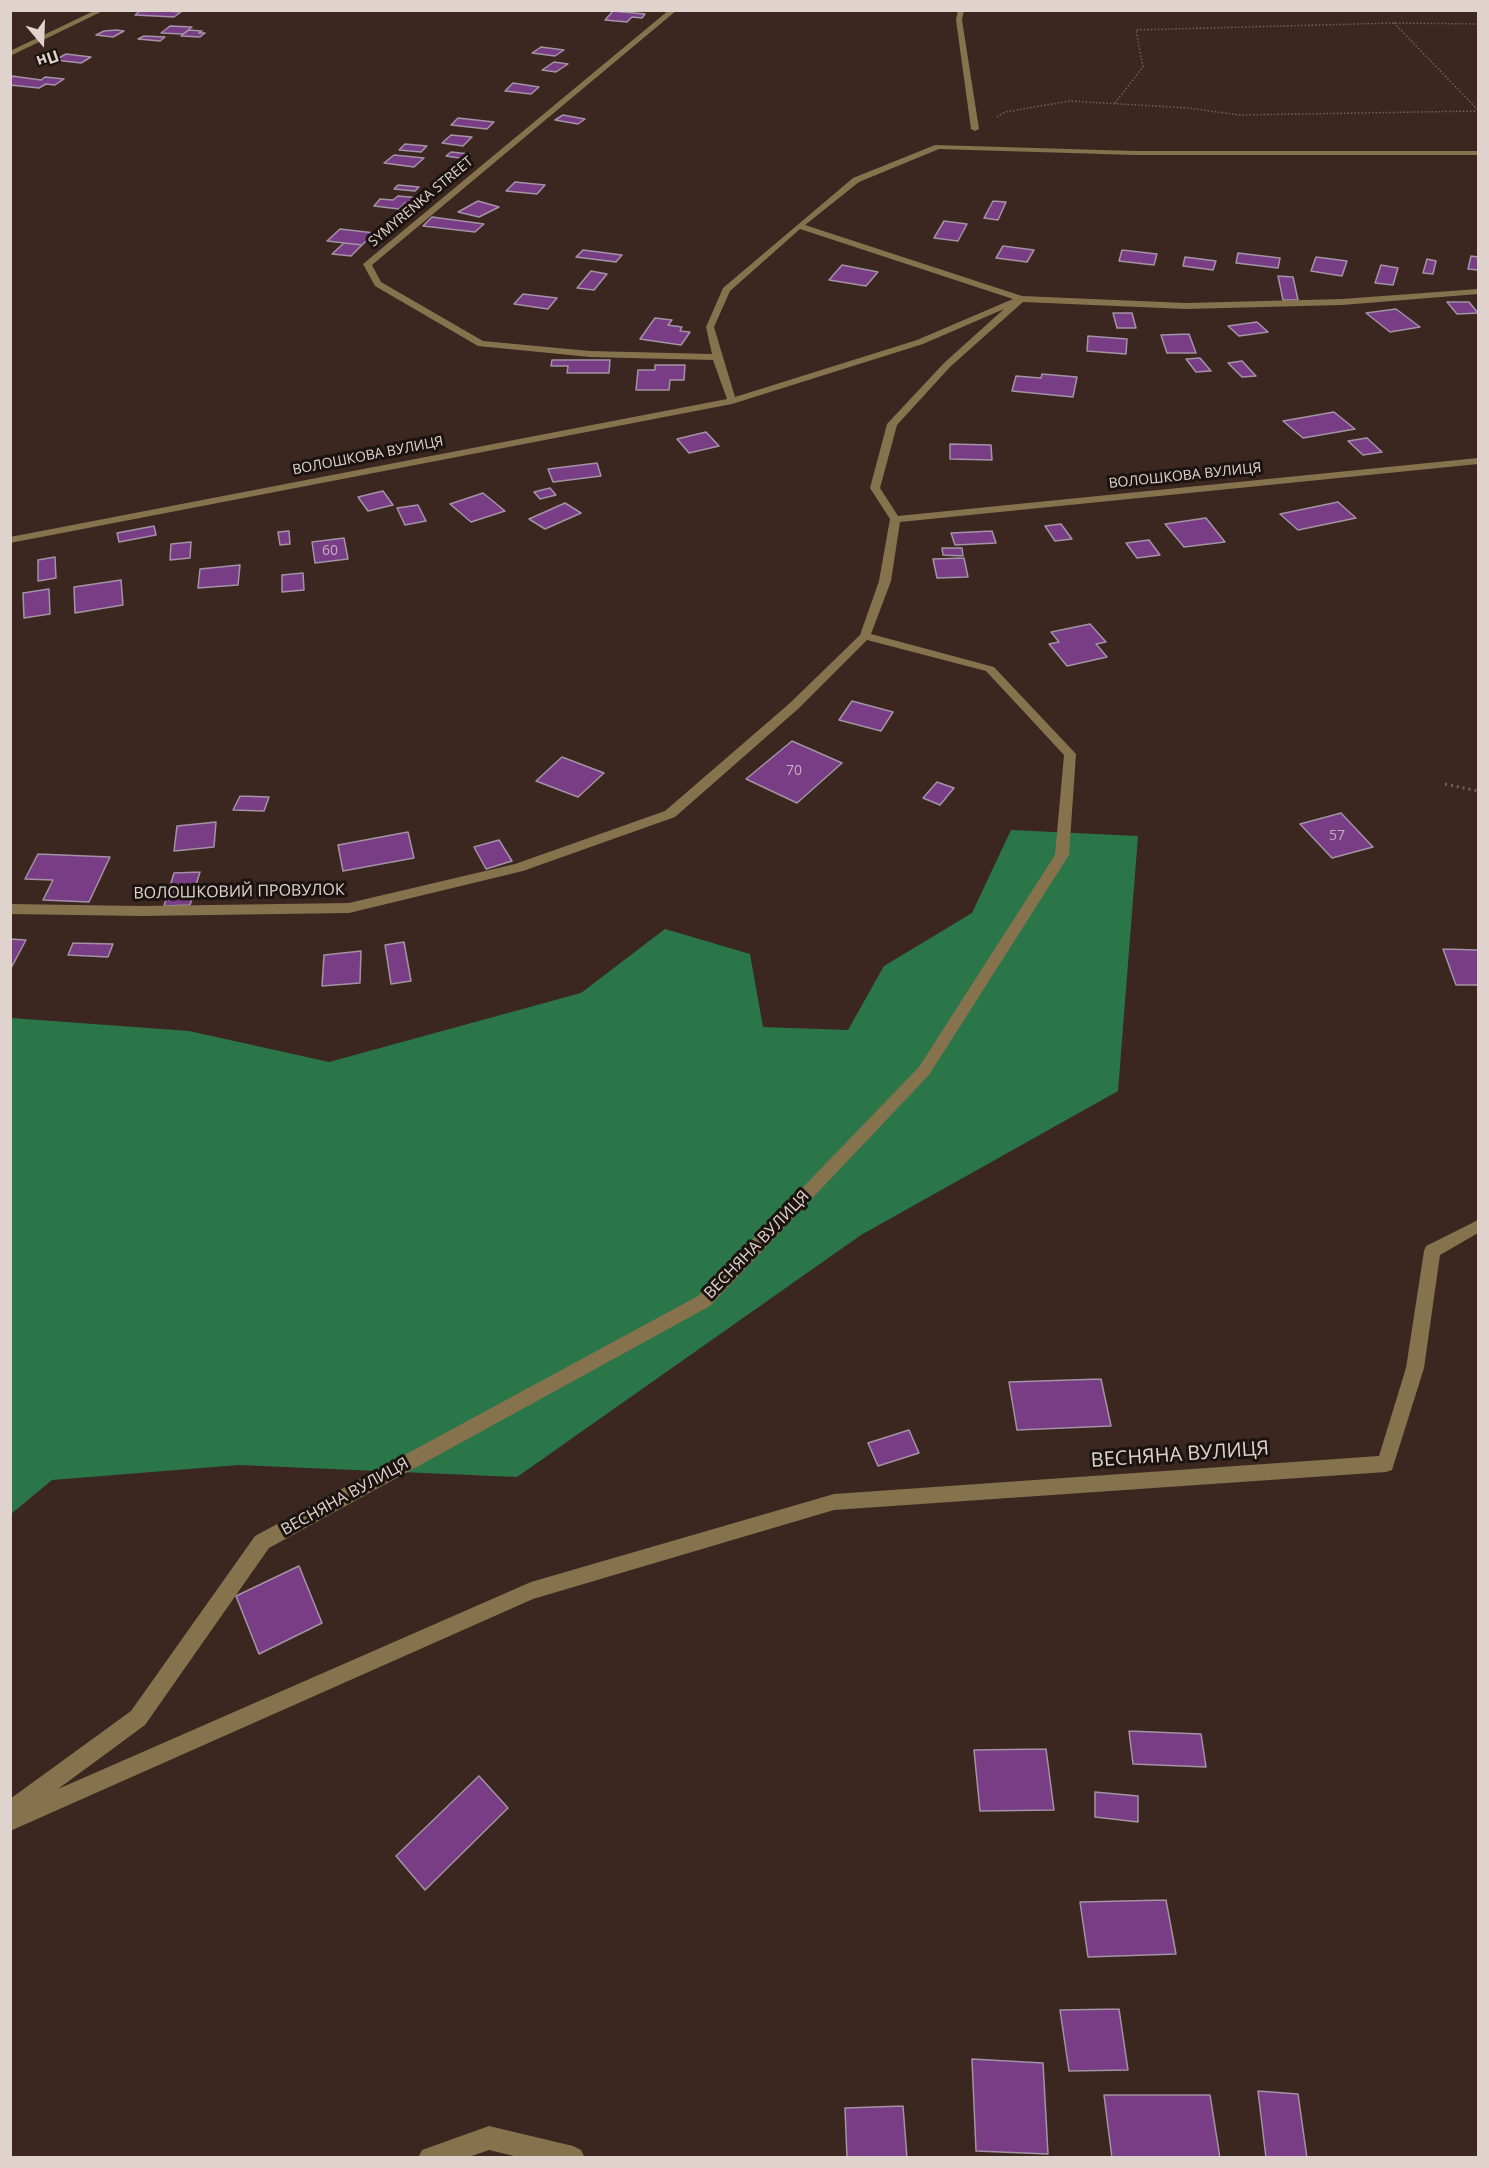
<!DOCTYPE html>
<meta charset="utf-8">
<style>
body{margin:0}
#map{position:relative;width:1489px;height:2168px;overflow:hidden;background:#3b2720;font-family:"Open Sans",sans-serif}
canvas{display:block}
.frame{position:absolute;inset:0;border:12px solid #e0d3ce;pointer-events:none}
.north{position:absolute;left:12px;top:12px;width:60px;height:60px;-webkit-text-stroke:4px #1b130f;paint-order:stroke;rotate:161deg;font-size:16px;font-weight:700;line-height:24px;text-align:center;color:#e0d3ce}
.north::after{content:'';display:block;margin:auto;width:21px;height:27px;background:#e0d3ce;clip-path:polygon(50% 0,100% 100%,50% 72%,0 100%)}
</style>
<div id="map">
<canvas width="1489" height="2168"></canvas>
<div class="frame"></div>
<div class="north">Пн</div>
</div>
<script>
const ctx = document.querySelector('canvas').getContext('2d');
ctx.lineJoin = 'round';
function fillPath(path, color) { ctx.fillStyle = color; ctx.fill(path, 'evenodd'); }
const shape = rows => new Path2D(rows.map(r => 'M' + r).join(''));
function stroke(path, color, width, dash) { ctx.strokeStyle = color; ctx.lineWidth = width; ctx.lineCap = dash ? 'butt' : 'round'; ctx.setLineDash(dash || []); ctx.stroke(path); }
function label(font, color, halo, rows, align = 'center') {
  ctx.font = font + ' "Open Sans",sans-serif'; ctx.lineWidth = 6; ctx.setLineDash([]); ctx.textBaseline = 'middle'; ctx.strokeStyle = halo; ctx.fillStyle = color; for (const [text, x, y, turn = 0] of rows) {
    ctx.save(); ctx.translate(x, y); ctx.rotate((+turn || 0) * Math.PI / 180); ctx.textAlign = isNaN(turn) ? turn : align; if (halo) ctx.strokeText(text, 0, 0); ctx.fillText(text, 0, 0); ctx.restore();
  }
}
const forest = shape([
 [1011,830,1138,836,1118,1091,861,1235,517,1477,239,1465,52,1480,11,1514,11,1018,189,1031,329,1062,581,993,665,929,750,954,763,1027,848,1030,884,966,972,913]
]);
const building = shape([
 [141,10,156,10,181,12,174,17,135,15,141,10],
 [613,11,645,14,642,18,632,17,627,22,605,20,613,11],
 [170,26,192,27,183,34,161,33,170,26],
 [116,30,124,31,113,37,96,35,104,31,116,30],
 [189,30,202,31,199,33,205,33,200,37,181,36,189,30],
 [144,36,165,37,160,41,138,39,144,36],
 [541,47,564,50,555,56,532,53,541,47],
 [66,54,91,57,81,63,55,60,66,54],
 [554,62,568,64,556,72,542,70,554,62],
 [12,76,41,80,45,77,64,79,55,85,46,84,39,88,10,85,12,76],
 [513,83,539,87,531,94,505,91,513,83],
 [563,115,585,119,578,124,555,120,563,115],
 [458,118,494,122,487,129,451,125,458,118],
 [451,135,472,137,463,146,442,143,451,135],
 [405,144,427,146,421,152,399,150,405,144],
 [451,152,470,154,466,159,446,156,451,152],
 [394,155,424,158,414,167,384,163,394,155],
 [515,182,545,185,537,194,506,191,515,182],
 [398,185,419,187,415,191,394,189,398,185],
 [398,196,421,198,416,204,405,203,399,209,374,206,380,199,393,200,398,196],
 [478,201,499,207,479,217,458,212,478,201],
 [993,201,1006,202,998,220,984,218,993,201],
 [432,217,484,224,475,232,423,226,432,217],
 [944,221,967,224,958,241,934,238,944,221],
 [340,229,375,233,362,245,327,241,340,229],
 [344,243,362,245,351,256,332,254,344,243],
 [1003,246,1034,250,1027,262,996,258,1003,246],
 [583,250,622,255,616,262,576,257,583,250],
 [1122,250,1157,254,1154,265,1119,261,1122,250],
 [1238,253,1280,258,1278,268,1236,263,1238,253],
 [1471,256,1478,257,1478,270,1468,269,1471,256],
 [1185,257,1216,261,1213,270,1183,266,1185,257],
 [1316,257,1347,261,1342,276,1311,271,1316,257],
 [1427,259,1436,261,1433,274,1423,273,1427,259],
 [842,265,878,272,866,286,829,280,842,265],
 [1381,265,1398,268,1393,285,1375,283,1381,265],
 [591,271,607,274,594,290,577,288,591,271],
 [1278,276,1293,277,1298,300,1283,300,1278,276],
 [523,294,557,298,548,309,514,304,523,294],
 [1447,302,1469,302,1478,313,1457,314,1447,302],
 [1396,309,1420,327,1390,332,1366,313,1396,309],
 [1113,313,1132,313,1136,328,1117,328,1113,313],
 [655,318,672,320,668,325,682,327,680,331,690,332,681,345,640,339,655,318],
 [1257,322,1268,332,1239,336,1228,326,1257,322],
 [1189,334,1196,353,1167,353,1161,335,1189,334],
 [1088,336,1127,339,1126,354,1087,351,1088,336],
 [1200,358,1211,371,1196,372,1186,359,1200,358],
 [552,360,610,360,609,373,567,373,568,366,551,366,552,360],
 [1242,361,1256,376,1242,377,1228,363,1242,361],
 [655,365,685,365,684,380,670,380,669,390,636,390,638,370,655,370,655,365],
 [1042,374,1077,377,1073,397,1012,391,1016,376,1041,378,1042,374],
 [1334,412,1355,429,1303,438,1283,421,1334,412],
 [706,432,719,446,689,453,677,439,706,432],
 [1367,438,1382,452,1363,455,1348,441,1367,438],
 [950,444,991,445,992,460,950,459,950,444],
 [597,463,601,476,553,482,548,469,597,463],
 [550,488,556,495,540,499,534,492,550,488],
 [383,491,393,505,368,511,358,497,383,491],
 [483,493,505,511,471,522,450,504,483,493],
 [1338,502,1356,518,1298,530,1280,514,1338,502],
 [565,503,581,513,545,529,529,519,565,503],
 [418,505,426,521,405,525,397,508,418,505],
 [1206,518,1225,542,1184,547,1165,524,1206,518],
 [1061,524,1072,539,1055,541,1045,526,1061,524],
 [154,526,156,535,119,542,117,533,154,526],
 [289,531,290,544,280,545,278,532,289,531],
 [992,531,996,543,955,545,951,533,992,531],
 [344,538,348,559,315,563,312,542,344,538],
 [1149,540,1160,555,1137,558,1126,543,1149,540],
 [191,542,190,558,170,560,171,544,191,542],
 [942,548,962,548,963,556,943,555,942,548],
 [55,557,56,578,38,581,38,560,55,557],
 [964,558,968,577,937,578,933,559,964,558],
 [240,565,238,585,198,588,200,569,240,565],
 [303,573,304,590,282,592,282,575,303,573],
 [121,580,123,605,75,613,74,587,121,580],
 [49,589,50,614,24,618,23,593,49,589],
 [1090,624,1106,642,1096,644,1107,657,1067,666,1049,644,1059,642,1051,632,1090,624],
 [852,701,893,712,881,731,839,720,852,701],
 [792,741,842,763,797,803,746,779,792,741],
 [562,757,604,773,578,797,536,781,562,757],
 [937,782,954,788,940,805,923,798,937,782],
 [240,796,269,797,264,811,233,810,240,796],
 [1341,813,1373,847,1332,858,1300,824,1341,813],
 [216,822,214,847,174,851,177,826,216,822],
 [408,832,414,858,343,871,338,845,408,832],
 [499,840,512,861,486,869,474,847,499,840],
 [38,854,110,857,89,902,43,900,53,880,25,879,38,854],
 [200,872,190,905,164,906,174,873,200,872],
 [10,939,26,940,10,970,10,939],
 [404,942,411,981,391,984,385,945,404,942],
 [73,943,113,944,108,957,68,955,73,943],
 [1443,949,1478,950,1478,985,1456,985,1443,949],
 [361,951,360,983,322,986,324,955,361,951],
 [1101,1379,1111,1426,1017,1430,1009,1382,1101,1379],
 [909,1430,919,1453,878,1466,868,1443,909,1430],
 [299,1566,322,1623,259,1654,236,1596,299,1566],
 [1129,1731,1201,1734,1206,1767,1133,1764,1129,1731],
 [1046,1749,1054,1810,980,1811,974,1750,1046,1749],
 [479,1776,508,1808,425,1890,396,1856,479,1776],
 [1095,1792,1138,1796,1138,1822,1095,1817,1095,1792],
 [1166,1900,1176,1954,1088,1957,1080,1902,1166,1900],
 [1119,2009,1128,2070,1069,2071,1060,2010,1119,2009],
 [972,2059,1043,2063,1048,2154,976,2151,972,2059],
 [1258,2091,1298,2094,1307,2158,1266,2158,1258,2091],
 [1104,2095,1210,2095,1220,2158,1112,2158,1104,2095],
 [903,2106,907,2158,847,2158,845,2108,903,2106]
]);
const pathFar1 = shape([
 [1394,23,1478,110],
 [1115,103,1143,67,1136,30,1394,23,1478,24],
 [997,117,1005,112,1070,101,1188,108,1239,115,1478,111]
]);
const path = shape([
 [1445,784,1478,791]
]);
const minor = shape([
 [96,10,105,10,10,56,10,51,96,10],
 [669,10,677,10,372,265,381,282,483,341,590,351,712,354,706,327,723,288,853,178,935,145,1135,151,1478,151,1478,155,1135,155,939,149,859,182,805,225,1022,296,1186,303,1342,299,1478,289,1478,294,1342,305,1186,309,1023,302,950,367,897,425,880,488,898,516,1478,458,1478,464,900,522,891,581,871,634,994,667,1076,754,1069,855,929,1075,710,1306,269,1548,145,1725,58,1789,531,1582,834,1494,1379,1456,1406,1368,1424,1251,1426,1246,1478,1220,1478,1233,1440,1255,1424,1368,1392,1470,1386,1472,834,1510,533,1599,10,1831,10,1799,131,1711,255,1536,698,1296,919,1067,1055,855,1064,755,986,671,867,640,798,709,675,817,523,871,349,913,141,916,10,914,10,904,141,906,349,903,515,864,665,811,790,703,860,635,879,581,890,519,870,488,887,424,944,363,1004,309,923,344,732,404,10,543,10,537,727,399,713,360,590,357,478,346,375,286,363,264,669,10],
 [800,229,1013,299,917,340,735,397,714,327,730,291,800,229],
 [958,10,964,10,962,20,979,129,975,131,971,129,956,20,958,10],
 [489,2126,573,2146,581,2150,585,2158,522,2158,489,2150,466,2158,418,2158,422,2150,489,2126]
]);
const farStreetnames = [
 ["SYMYRENKA STREET",421,202,-40],
 ["ВОЛОШКОВА ВУЛИЦЯ",368,456,-11],
 ["ВОЛОШКОВА ВУЛИЦЯ",1185,476,-6]
];
const numberNames = [
 ["60",330,551],
 ["70",794,771],
 ["57",1337,836]
];
const streetNames = [
 ["ВОЛОШКОВИЙ ПРОВУЛОК",239,892,-1],
 ["ВЕСНЯНА ВУЛИЦЯ",757,1245,-46],
 ["ВЕСНЯНА ВУЛИЦЯ",345,1497,-29]
];
const nearStreetnames = [
 ["ВЕСНЯНА ВУЛИЦЯ",1180,1455,-4]
];
fillPath(forest, '#2a7649');
fillPath(building, '#793d85');
stroke(building, '#a393a5', 1.5);
stroke(pathFar1, '#72605a', 1.5, [1.5, 2]);
stroke(path, '#72605a', 3, [2, 4]);
fillPath(minor, '#86724d');
label('14px', '#e0d3ce', '#1b130f', farStreetnames);
label('14px', '#c6aebc', null, numberNames);
label('16px', '#e0d3ce', '#1b130f', streetNames);
label('20px', '#e0d3ce', '#1b130f', nearStreetnames);
</script>
